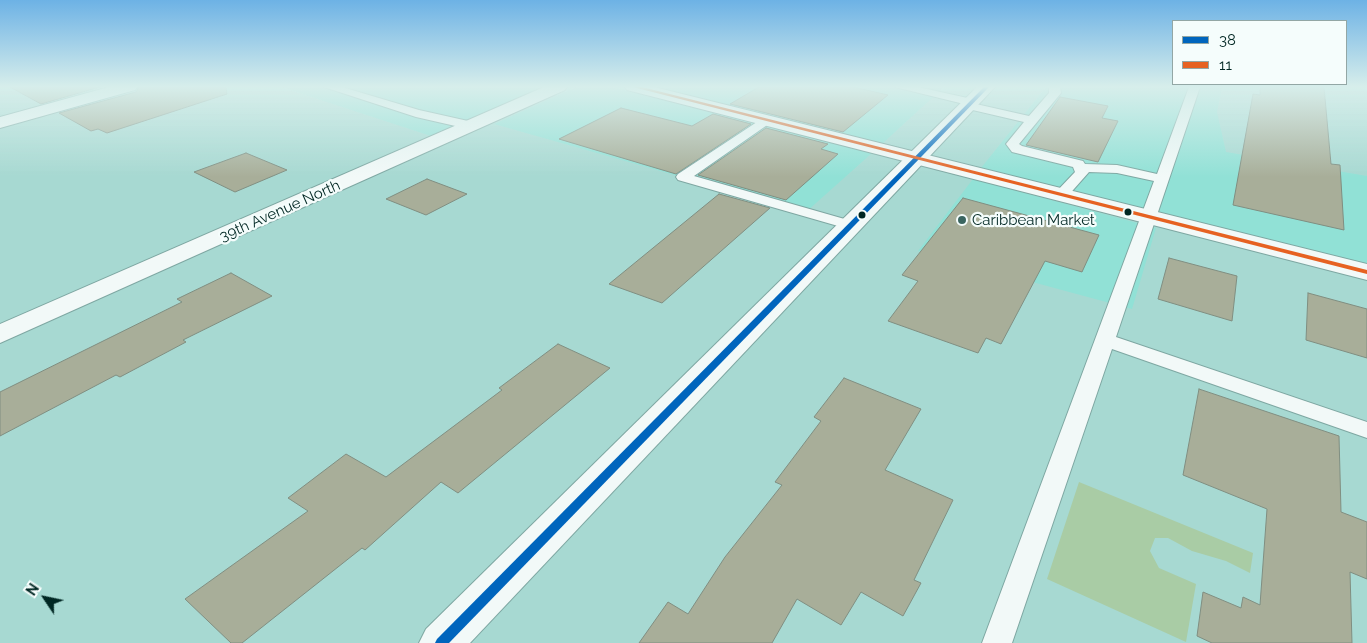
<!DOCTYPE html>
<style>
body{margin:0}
#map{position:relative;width:1367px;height:643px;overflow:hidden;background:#a7d9d2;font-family:Raleway,sans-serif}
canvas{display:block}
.legend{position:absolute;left:1172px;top:20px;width:175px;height:65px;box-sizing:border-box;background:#f5fdfc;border:1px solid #93a7a5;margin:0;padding:6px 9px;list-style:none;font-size:15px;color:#002723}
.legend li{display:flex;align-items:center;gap:10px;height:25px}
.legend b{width:25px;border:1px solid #93a7a5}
.north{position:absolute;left:20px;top:573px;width:50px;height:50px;-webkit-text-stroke:4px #f5fdfc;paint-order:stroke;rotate:304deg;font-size:14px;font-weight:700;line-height:20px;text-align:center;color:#002723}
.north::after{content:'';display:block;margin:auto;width:18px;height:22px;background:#002723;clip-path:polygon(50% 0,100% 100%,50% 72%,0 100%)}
</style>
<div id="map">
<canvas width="1367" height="643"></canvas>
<ul class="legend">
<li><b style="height:6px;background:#0065bd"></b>38</li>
<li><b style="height:6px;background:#e66222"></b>11</li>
</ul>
<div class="north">N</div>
</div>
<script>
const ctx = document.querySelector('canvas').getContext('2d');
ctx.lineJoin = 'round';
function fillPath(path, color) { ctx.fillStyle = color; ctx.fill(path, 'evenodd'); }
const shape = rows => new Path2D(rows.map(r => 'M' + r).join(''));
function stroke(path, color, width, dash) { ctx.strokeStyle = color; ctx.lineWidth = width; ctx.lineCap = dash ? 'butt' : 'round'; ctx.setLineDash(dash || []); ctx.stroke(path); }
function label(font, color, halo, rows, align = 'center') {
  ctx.font = font + ' Raleway,sans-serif'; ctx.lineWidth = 4.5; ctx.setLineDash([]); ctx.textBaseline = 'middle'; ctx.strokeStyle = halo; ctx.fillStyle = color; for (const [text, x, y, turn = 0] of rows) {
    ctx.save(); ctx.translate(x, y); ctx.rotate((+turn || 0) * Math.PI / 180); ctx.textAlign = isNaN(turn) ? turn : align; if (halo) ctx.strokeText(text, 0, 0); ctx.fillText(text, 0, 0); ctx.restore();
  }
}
const built = shape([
 [281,87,543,87,431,136],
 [576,87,612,87,872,153,806,212,494,124],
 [655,87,944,87,883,143],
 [1046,87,1222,87,1217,112,1226,152,1367,176,1367,264,981,168],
 [973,179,1156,228,1132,309,918,251]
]);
const green = shape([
 [1079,482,1253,553,1250,573,1226,561,1192,551,1168,538,1155,538,1150,551,1159,568,1196,584,1186,642,1047,579]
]);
const building = shape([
 [10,87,100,87,41,104,10,87],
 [139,87,226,87,227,94,107,133,98,129,91,131,59,113,136,92,139,87],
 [759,87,853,87,888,95,843,132,730,104,759,87],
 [1260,87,1324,87,1331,164,1340,165,1344,230,1233,205,1253,94,1260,95,1260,87],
 [1060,97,1108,106,1102,118,1118,121,1098,162,1026,145,1060,97],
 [621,108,692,126,713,114,751,124,676,174,559,139,621,108],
 [766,128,828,144,821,149,838,154,786,200,698,175,766,128],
 [246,153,287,170,235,192,194,172,246,153],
 [427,179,467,194,426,215,386,199,427,179],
 [719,194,770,208,662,303,609,284,719,194],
 [963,198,1099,235,1082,272,1045,261,1001,344,986,338,978,353,888,321,918,281,902,275,963,198],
 [1169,258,1237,276,1232,321,1158,299,1169,258],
 [231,273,272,296,183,340,186,342,120,377,116,375,0,436,0,392,182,302,177,299,231,273],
 [1308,293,1367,309,1367,358,1306,340,1308,293],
 [558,344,610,368,458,493,441,482,365,550,362,548,242,643,231,643,185,599,308,511,288,498,346,454,386,477,502,390,499,388,558,344],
 [844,378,921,409,885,470,953,500,914,580,921,583,903,616,861,592,841,625,797,599,772,643,639,643,668,602,688,614,725,557,782,485,775,482,821,421,814,417,844,378],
 [1199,389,1339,436,1341,512,1367,522,1367,579,1350,572,1352,643,1212,643,1197,636,1203,592,1241,608,1243,597,1260,605,1267,509,1183,475,1199,389]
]);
const service = shape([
 [324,87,342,87,419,110,477,123,479,126,473,130,416,117,324,87],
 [895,87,918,87,972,99,976,100,976,104,1029,116,1049,93,1049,87,1060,87,1061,93,1019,144,1022,146,1083,161,1085,164,1117,165,1157,174,1189,87,1200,87,1116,337,1367,422,1367,438,1112,349,1012,643,982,643,1154,181,1117,173,1089,172,1066,198,1056,198,1054,195,1056,192,1075,172,1073,167,1012,152,1006,144,1024,122,964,108,964,104,895,87],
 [766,116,772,120,770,123,694,176,855,222,858,225,855,228,845,228,678,180,676,177,678,174,766,116]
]);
const minor = shape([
 [109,87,137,87,135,90,0,128,0,117,109,87],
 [544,87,567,87,565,90,0,343,0,324,544,87]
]);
const tertiary = shape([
 [625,87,654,87,1367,264,1367,280,627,90,625,87]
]);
const secondary = shape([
 [977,87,995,87,470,643,419,643,426,629,977,87]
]);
const bus1 = shape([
 [984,87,989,87,449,643,435,643,437,639,984,87]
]);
const bus2 = shape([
 [633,87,642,87,1367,270,1367,274,633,87]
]);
const markers = [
 [1128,212,4.5,"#002723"],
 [862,215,4.5,"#002723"],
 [962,220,5,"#3a6560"]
];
const streetNames = [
 ["39th Avenue North",280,211,-24]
];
const poiNames = [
 ["Caribbean Market",972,220]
];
fillPath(built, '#91e1d6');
fillPath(green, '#a9cca5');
fillPath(building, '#a8ae99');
stroke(building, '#808e81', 1);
stroke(service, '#7ea7a2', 2);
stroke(minor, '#7ea7a2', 2);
stroke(tertiary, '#7ea7a2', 2);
stroke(secondary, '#7ea7a2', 2);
fillPath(service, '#f2f9f8');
fillPath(minor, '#f2f9f8');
fillPath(tertiary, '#f2f9f8');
fillPath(secondary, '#f2f9f8');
fillPath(bus1, '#0065bd');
fillPath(bus2, '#e66222');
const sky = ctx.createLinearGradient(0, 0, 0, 177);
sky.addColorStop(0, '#6db2e5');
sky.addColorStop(0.49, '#d7eeeb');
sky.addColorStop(1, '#d7eeeb00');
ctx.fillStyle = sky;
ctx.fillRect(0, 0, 1367, 177);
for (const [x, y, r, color] of markers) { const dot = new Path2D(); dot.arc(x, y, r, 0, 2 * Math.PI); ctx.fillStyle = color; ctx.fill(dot); stroke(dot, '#f5fdfc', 2); }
label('15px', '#002723', '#f5fdfc', streetNames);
label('15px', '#002723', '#f5fdfc', poiNames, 'left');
</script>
